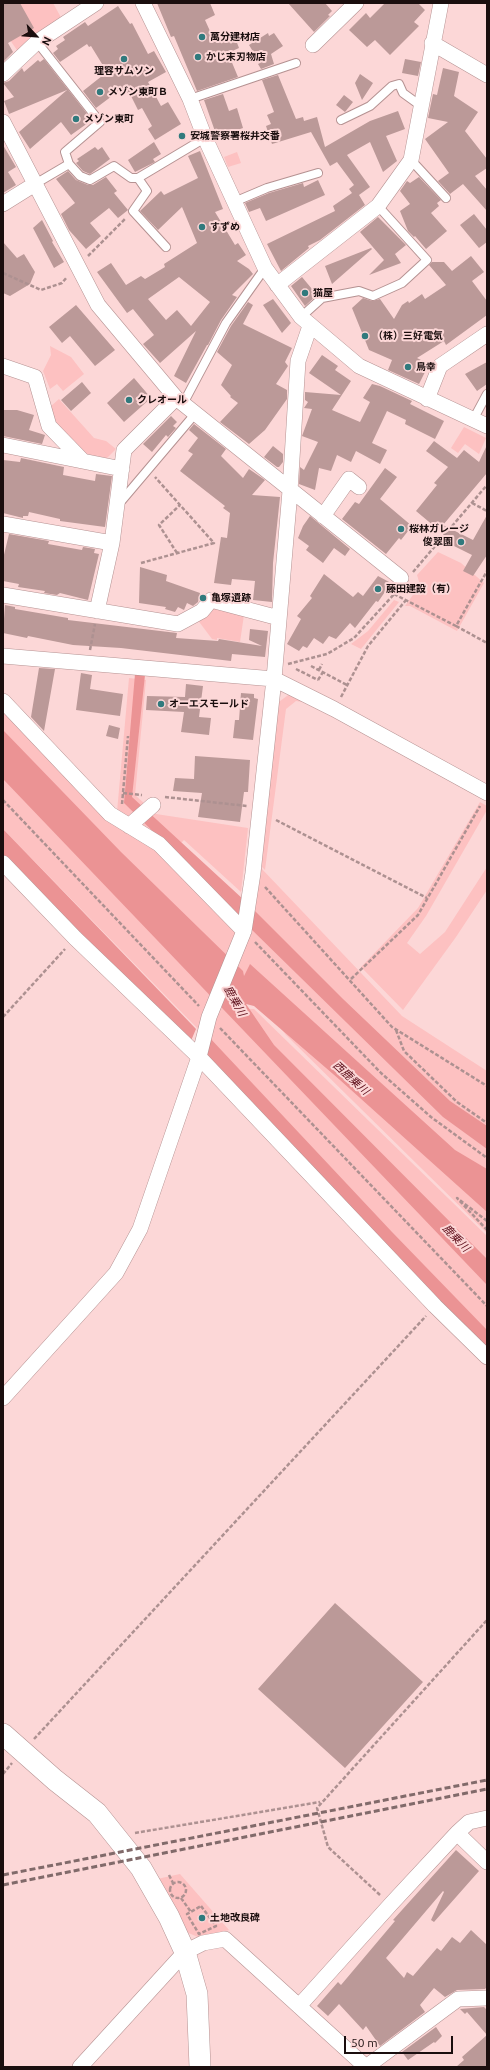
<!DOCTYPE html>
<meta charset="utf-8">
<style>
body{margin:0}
#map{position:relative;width:490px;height:2070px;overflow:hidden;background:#fcd7d7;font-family:Ubuntu,sans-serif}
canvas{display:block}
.frame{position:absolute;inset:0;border:4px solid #1a0e0e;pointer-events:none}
.north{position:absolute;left:16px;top:16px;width:40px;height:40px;-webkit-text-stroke:3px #fcd7d7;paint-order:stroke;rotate:116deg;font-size:11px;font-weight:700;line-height:16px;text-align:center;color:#1a0e0e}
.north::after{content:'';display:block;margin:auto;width:14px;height:18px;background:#1a0e0e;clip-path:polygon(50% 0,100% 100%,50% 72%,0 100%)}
.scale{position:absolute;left:344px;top:2036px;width:109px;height:18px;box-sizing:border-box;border:2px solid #1a0e0e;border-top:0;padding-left:5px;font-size:12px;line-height:14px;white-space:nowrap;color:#1a0e0e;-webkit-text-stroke:3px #fcd7d7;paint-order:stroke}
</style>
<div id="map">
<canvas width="490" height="2070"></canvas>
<div class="frame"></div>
<div class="north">N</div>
<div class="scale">50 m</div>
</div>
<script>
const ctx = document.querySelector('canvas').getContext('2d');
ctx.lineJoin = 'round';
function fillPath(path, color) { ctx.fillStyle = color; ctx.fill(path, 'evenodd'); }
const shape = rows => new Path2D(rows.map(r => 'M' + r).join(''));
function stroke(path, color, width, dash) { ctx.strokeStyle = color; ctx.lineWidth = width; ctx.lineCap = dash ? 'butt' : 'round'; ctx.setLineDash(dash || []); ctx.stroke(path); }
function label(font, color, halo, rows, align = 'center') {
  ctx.font = font + ' Ubuntu,"Noto Sans JP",sans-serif'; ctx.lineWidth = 4; ctx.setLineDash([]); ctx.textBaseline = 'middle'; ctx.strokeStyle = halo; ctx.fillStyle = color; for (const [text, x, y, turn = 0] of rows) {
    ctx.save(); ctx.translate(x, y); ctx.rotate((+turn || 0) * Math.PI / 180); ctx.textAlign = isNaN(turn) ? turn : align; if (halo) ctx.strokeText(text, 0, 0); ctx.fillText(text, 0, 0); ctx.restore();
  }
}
const green = shape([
 [3,3,53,3,63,21,19,53,3,30],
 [237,152,241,163,228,167,224,157],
 [50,346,71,357,84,374,63,391,57,384,50,389,43,371,51,355],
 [59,399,94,438,106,441,116,449,107,458,82,453,54,424,50,407],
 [464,427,486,438,479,454,465,444,458,453,451,448],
 [438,552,461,563,484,583,457,631,410,606,405,606,420,585,417,575],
 [394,600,399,602,361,649,351,644,368,631],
 [212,608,244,615,240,642,217,638,217,640,212,639,197,619],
 [129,678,146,680,135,795,156,814,248,828,241,892,184,840,172,852,117,812],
 [291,693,309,703,296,701,286,709,265,870,261,866,276,704],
 [3,709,151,844,237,933,198,1029,3,829],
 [480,802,487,806,487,810,426,916,407,943,420,954,445,932,487,867,487,890,456,937,403,1010,361,967,418,908],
 [261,868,402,1016,487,1071,487,1233,286,1035,236,970,254,910],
 [218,1008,254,1009,487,1236,487,1354,201,1057],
 [180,1874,229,1930,200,1938,182,1930,157,1879]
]);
const water = shape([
 [135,674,145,675,132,797,244,900,241,918,124,803],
 [3,730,121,852,243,971,244,976,250,964,455,1150,487,1169,487,1212,340,1080,254,1006,246,1004,274,1045,487,1259,487,1285,3,779],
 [3,829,196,1029,190,1043,3,859],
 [253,909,343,999,450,1101,487,1126,487,1149,443,1117,249,927],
 [208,1036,392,1232,487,1330,487,1352,202,1054]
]);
const building = shape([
 [3,3,20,3,34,28,8,43,13,52,3,62],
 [157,3,210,3,215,15,205,20,214,40,233,32,239,48,228,53,238,77,197,91,174,36,171,37],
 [288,3,325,3,332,11,328,15,330,16,314,32],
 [385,3,418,3,425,10,414,22,419,26,390,55,375,40,367,47,349,30,366,13,370,18],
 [118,6,130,24,132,23,148,54,154,51,166,72,148,82,161,106,168,102,181,124,155,140,148,129,152,126,142,108,138,110,129,92,127,93,124,87,96,108,83,91,107,72,91,46,89,47,87,44,60,62,53,53,58,49,56,46,65,40,63,37,85,22,88,26],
 [268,33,269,36,274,33,283,46,271,54,274,64,261,69,258,64,260,63,249,45],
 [44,59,92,120,71,135,61,122,30,149,19,132,67,90,9,114,4,101,14,97,3,83,9,81,22,68,24,72,38,60,40,62],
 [405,59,421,62,418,76,402,73],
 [443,68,459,72,454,96,478,112,465,131,487,159,487,168,475,176,487,190,487,211,463,184,450,194,438,181,449,173,425,139,448,122,428,118,433,94,437,95],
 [360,74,373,83,362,100,355,83],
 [278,75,296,119,303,117,304,121,317,117,325,147,370,121,398,111,405,129,386,136,397,161,383,172,370,142,347,155,370,187,359,195,365,205,320,240,308,246,309,248,281,271,267,244,335,211,333,206,352,193,349,189,354,185,337,162,330,166,311,132,272,144,266,126,271,124,267,115,274,112,262,80],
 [223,94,229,111,237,108,243,128,217,137,204,100],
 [344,95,353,102,345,112,336,105],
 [154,142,161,154,153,159,155,162,135,172,128,160],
 [3,145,16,167,8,172,16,185,3,193],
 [95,147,98,150,102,147,110,159,90,174,83,171,76,163,79,161,77,159],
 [200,151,223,209,215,212,235,245,238,243,246,255,237,261,249,269,253,274,232,295,237,297,221,320,208,345,207,345,186,383,174,376,196,331,160,363,143,344,154,335,133,309,127,313,97,272,111,263,126,285,141,276,145,279,165,267,164,264,197,243,182,207,158,230,140,211,161,191,164,195,198,178,188,156],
 [179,277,210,302,191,326,177,310,166,320,148,299],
 [68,171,76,180,88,185,93,185,106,177,117,191,114,193,128,210,118,218,109,208,90,223,101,236,86,249,69,230,61,214,75,203,56,179],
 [419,177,441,200,437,203,439,206,431,213,447,231,426,249,415,236,414,237,408,231,400,211,410,204,400,191,407,181,410,183],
 [318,180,325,195,266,221,260,208,249,212,245,203,269,193,303,183,304,187],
 [474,214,487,230,487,242,479,248,460,225],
 [378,217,406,245,395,254,401,263,369,275,384,260,360,232],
 [42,220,53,241,52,242,64,262,54,268,33,228],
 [3,242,17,258,24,254,35,272,30,284,10,296,3,293],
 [371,248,372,249,332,284,325,266],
 [471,256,484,272,472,281,487,301,487,315,446,345,444,341,417,358,429,364,419,384,388,370,392,360,369,350,352,308,363,298,372,301,380,299,394,319,402,305,408,301,409,303,422,294,425,299,446,285,429,265,432,262,444,262,452,271],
 [302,277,317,295,305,306,291,286],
 [273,299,291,323,282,333,263,305],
 [248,302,253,305,243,324,292,348,285,362,288,366,276,384,287,390,287,399,265,430,249,444,220,422,238,403,230,397,231,396,221,385,232,365,217,352,231,326],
 [76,305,115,350,95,366,70,336,62,343,49,327],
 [322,355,338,366,335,370,351,381,332,410,360,422,370,402,363,398,372,384,380,386,412,401,410,404,444,421,435,439,405,424,406,420,387,411,372,443,387,450,380,464,356,451,351,462,337,455,331,471,319,468,315,490,299,484,300,467,304,470,318,442,302,436,312,409,304,408,308,402,305,400,305,392,341,395,309,373],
 [487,362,487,384,477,391,465,374],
 [134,378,151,398,124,422,107,403],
 [82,382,91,393,71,411,61,400],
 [3,410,17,410,34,415,29,430,45,435,42,444,3,436],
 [171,416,177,422,173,426,176,428,168,437,166,435,152,452,143,444],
 [194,424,226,449,221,456,243,478,249,469,265,480,252,495,280,497,273,563,272,602,253,600,255,581,232,579,231,585,214,583,221,537,227,538,230,513,223,508,225,506,180,471,193,454,188,451,198,438,189,430],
 [434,441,457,458,464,450,479,462,487,445,487,473,443,525,473,540,487,515,487,555,473,576,463,571,472,555,452,545,453,542,416,511,437,485,434,483,448,467,426,451],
 [273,446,283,454,283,462,279,467,277,467,264,457],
 [21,458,64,467,63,475,95,481,96,474,112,476,105,527,60,521,60,519,29,512,28,516,23,516,23,518,3,513,3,460,20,462],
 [385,468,397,477,380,499,412,526,401,540,399,538,386,554,342,519,355,502,359,504],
 [310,516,350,549,345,556,334,548,323,563,306,550,309,546,298,538,303,526],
 [9,534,49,541,48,544,82,550,83,547,95,549,94,553,99,554,88,600,60,593,57,595,44,593,45,591,18,587,19,584,3,581,3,559],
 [140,567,167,575,166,581,200,593,198,602,193,606,187,603,184,610,178,607,175,612,165,609,166,607,139,603],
 [324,574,353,597,358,592,363,596,378,576,391,583,378,602,376,601,355,628,350,623,336,639,329,636,323,644,314,638,307,648,303,646,299,651,287,644,301,619,297,616,312,598,310,596],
 [5,605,15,607,15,609,68,618,68,620,177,633,176,638,218,641,219,639,262,646,249,640,250,629,268,631,265,657,232,654,231,661,121,648,73,645,28,636,27,638,3,633],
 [39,668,55,669,44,731,31,717],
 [81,673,92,675,90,689,123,694,120,716,76,710],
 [186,684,203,686,199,717,211,718,209,735,181,732,184,712,146,710,147,696,185,697],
 [241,693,254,694,254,698,258,699,253,740,233,738,235,720,239,720],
 [109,725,120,728,118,739,106,736],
 [195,756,250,760,248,792,244,792,240,822,198,817,202,793,173,791,175,778,194,779],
 [335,1603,423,1682,345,1768,258,1689],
 [456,1850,479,1871,434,1922,431,1920,444,1892,443,1891,386,1958,404,1978,407,1972,413,1976,437,1948,441,1951,452,1937,460,1943,471,1930,487,1945,487,1987,485,1989,457,1990,445,1997,434,1988,420,2005,425,2012,380,2046,366,2026,363,2030,339,2004,328,2016,317,2006,338,1982,341,1985,395,1921,393,1920],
 [484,2007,487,2010,487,2067,456,2067,464,2060,462,2057,487,2035,467,2012,465,2014,460,2009],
 [436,2027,442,2036,435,2043,434,2042,408,2060,402,2052]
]);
const path = shape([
 [88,256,125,219],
 [3,273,41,290,62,283,67,277],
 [472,503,487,511],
 [177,553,159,525,180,505],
 [141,563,214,543,155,477],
 [413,572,487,485],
 [394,594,456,626,487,571],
 [456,626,487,643],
 [90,650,95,624],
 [288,664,327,654,354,638,397,591],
 [311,666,347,685],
 [296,669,318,680],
 [319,670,322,664],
 [318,680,323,672],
 [341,697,368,646,406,600],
 [123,793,142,795],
 [165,797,247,806],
 [3,800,199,1006],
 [122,804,128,736],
 [276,820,427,898],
 [265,887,392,1027,487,1086],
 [255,942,381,1073,431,1117,487,1158],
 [351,979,418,915,480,806],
 [3,1017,65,949],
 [220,1028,487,1306],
 [396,1030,404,1051,457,1102,487,1123],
 [487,1221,457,1198,487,1230],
 [34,1739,426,1316],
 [3,1774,12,1763],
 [135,1833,320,1802],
 [169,1875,173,1883],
 '170 1890a8 8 0 1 1 16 0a8 8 0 1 1-16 0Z',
 [380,1895,328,1847,317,1808,487,1620],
 [181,1898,191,1912],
 [201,1906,216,1926,199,1934,187,1914,201,1906]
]);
const lane = shape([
 [37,42,100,122,65,152,69,164],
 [190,99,296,63],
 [341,120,370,106,392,86,399,84,403,93,421,106],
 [411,160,446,198],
 [138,178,147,191,133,211,166,247],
 [35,184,69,164,80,176,90,180,114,166,131,178,138,178,205,138],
 [234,202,267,188,318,173],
 [301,317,322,298,359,291,373,296,402,283,427,260,378,206],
 [184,402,226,323,265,268],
 [473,420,487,394],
 [118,505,195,414]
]);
const street = shape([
 [143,3,190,99,205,138,265,268,301,317,359,366,487,426],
 [432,43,487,75],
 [313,45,356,3],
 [3,74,37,42,96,3],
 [3,122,98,305,176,398,401,578],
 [3,204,35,184],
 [277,285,378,206,411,160,441,3],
 [3,366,35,377,49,426,82,460],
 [427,399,440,366,487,334],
 [3,445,122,469],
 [323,516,349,479,359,487],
 [3,524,112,543],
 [3,595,178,624,202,611,211,600,279,618],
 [97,611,112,543,124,450,176,398],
 [3,656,274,679,334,709,487,793],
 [3,701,110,814,159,844,244,931],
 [129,826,153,805],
 [3,863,75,938,199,1057,435,1306,487,1357],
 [3,1398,116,1273,140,1229,199,1057,209,1017,244,931,253,873,274,679,290,491,298,361,310,326],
 [457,1833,469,1822,487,1818],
 [299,2006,391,1904,457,1833,487,1862],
 [80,2067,185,1952,203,1943,225,1939,366,2067],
 [366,2067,458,1999,487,1998]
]);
const secondary = shape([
 [3,1734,55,1780,97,1813,141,1868,169,1917,185,1952,197,1994,200,2067]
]);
const rail = shape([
 [3,1875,487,1780],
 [3,1885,487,1789]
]);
const markers = [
 [202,37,4,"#307a7d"],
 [198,57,4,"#307a7d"],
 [124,59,4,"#307a7d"],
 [100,92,4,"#307a7d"],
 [76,119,4,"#307a7d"],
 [182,136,4,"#307a7d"],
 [202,227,4,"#307a7d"],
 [305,293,4,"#307a7d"],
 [365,336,4,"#307a7d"],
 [408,367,4,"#307a7d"],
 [129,400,4,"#307a7d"],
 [401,529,4,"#307a7d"],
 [461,542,4,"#307a7d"],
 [378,589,4,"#307a7d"],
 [203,598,4,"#307a7d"],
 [161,704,4,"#307a7d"],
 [202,1918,4,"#307a7d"]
];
const poiNames = [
 ["萬分建材店",210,37],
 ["かじ末刃物店",206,57],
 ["理容サムソン",124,71,"center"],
 ["メゾン東町Ｂ",108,92],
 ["メゾン東町",84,119],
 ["安城警察署桜井交番",190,136],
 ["すずめ",210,227],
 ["猫屋",313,293],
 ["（株）三好電気",373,336],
 ["鳥幸",416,367],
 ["クレオール",137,400],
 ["桜林ガレージ",409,529],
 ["俊翠園",453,542,"right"],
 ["藤田建設（有）",386,589],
 ["亀塚遺跡",211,598],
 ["オーエスモールド",169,704],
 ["土地改良碑",210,1918]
];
const waterNames = [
 ["鹿乗川",235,1001,61],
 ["西鹿乗川",351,1078,42],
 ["鹿乗川",456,1238,46]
];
fillPath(green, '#fdc1c1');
fillPath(water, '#eb9394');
fillPath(building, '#bb9998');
stroke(lane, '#b59292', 10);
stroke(street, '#b59292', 16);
stroke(secondary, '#b59292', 22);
stroke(path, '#ad9191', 2.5, [4, 2]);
stroke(lane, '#fff', 8);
stroke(street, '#fff', 15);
stroke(secondary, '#fff', 21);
stroke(rail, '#816a6a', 3, [6, 3]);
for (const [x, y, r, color] of markers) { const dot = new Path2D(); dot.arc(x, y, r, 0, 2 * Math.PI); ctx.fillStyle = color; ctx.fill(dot); stroke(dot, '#fcd7d7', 1.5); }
label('bold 10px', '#1a0e0e', '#fcd7d7', poiNames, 'left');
label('italic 11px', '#5c0d19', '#fcd7d7', waterNames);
</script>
